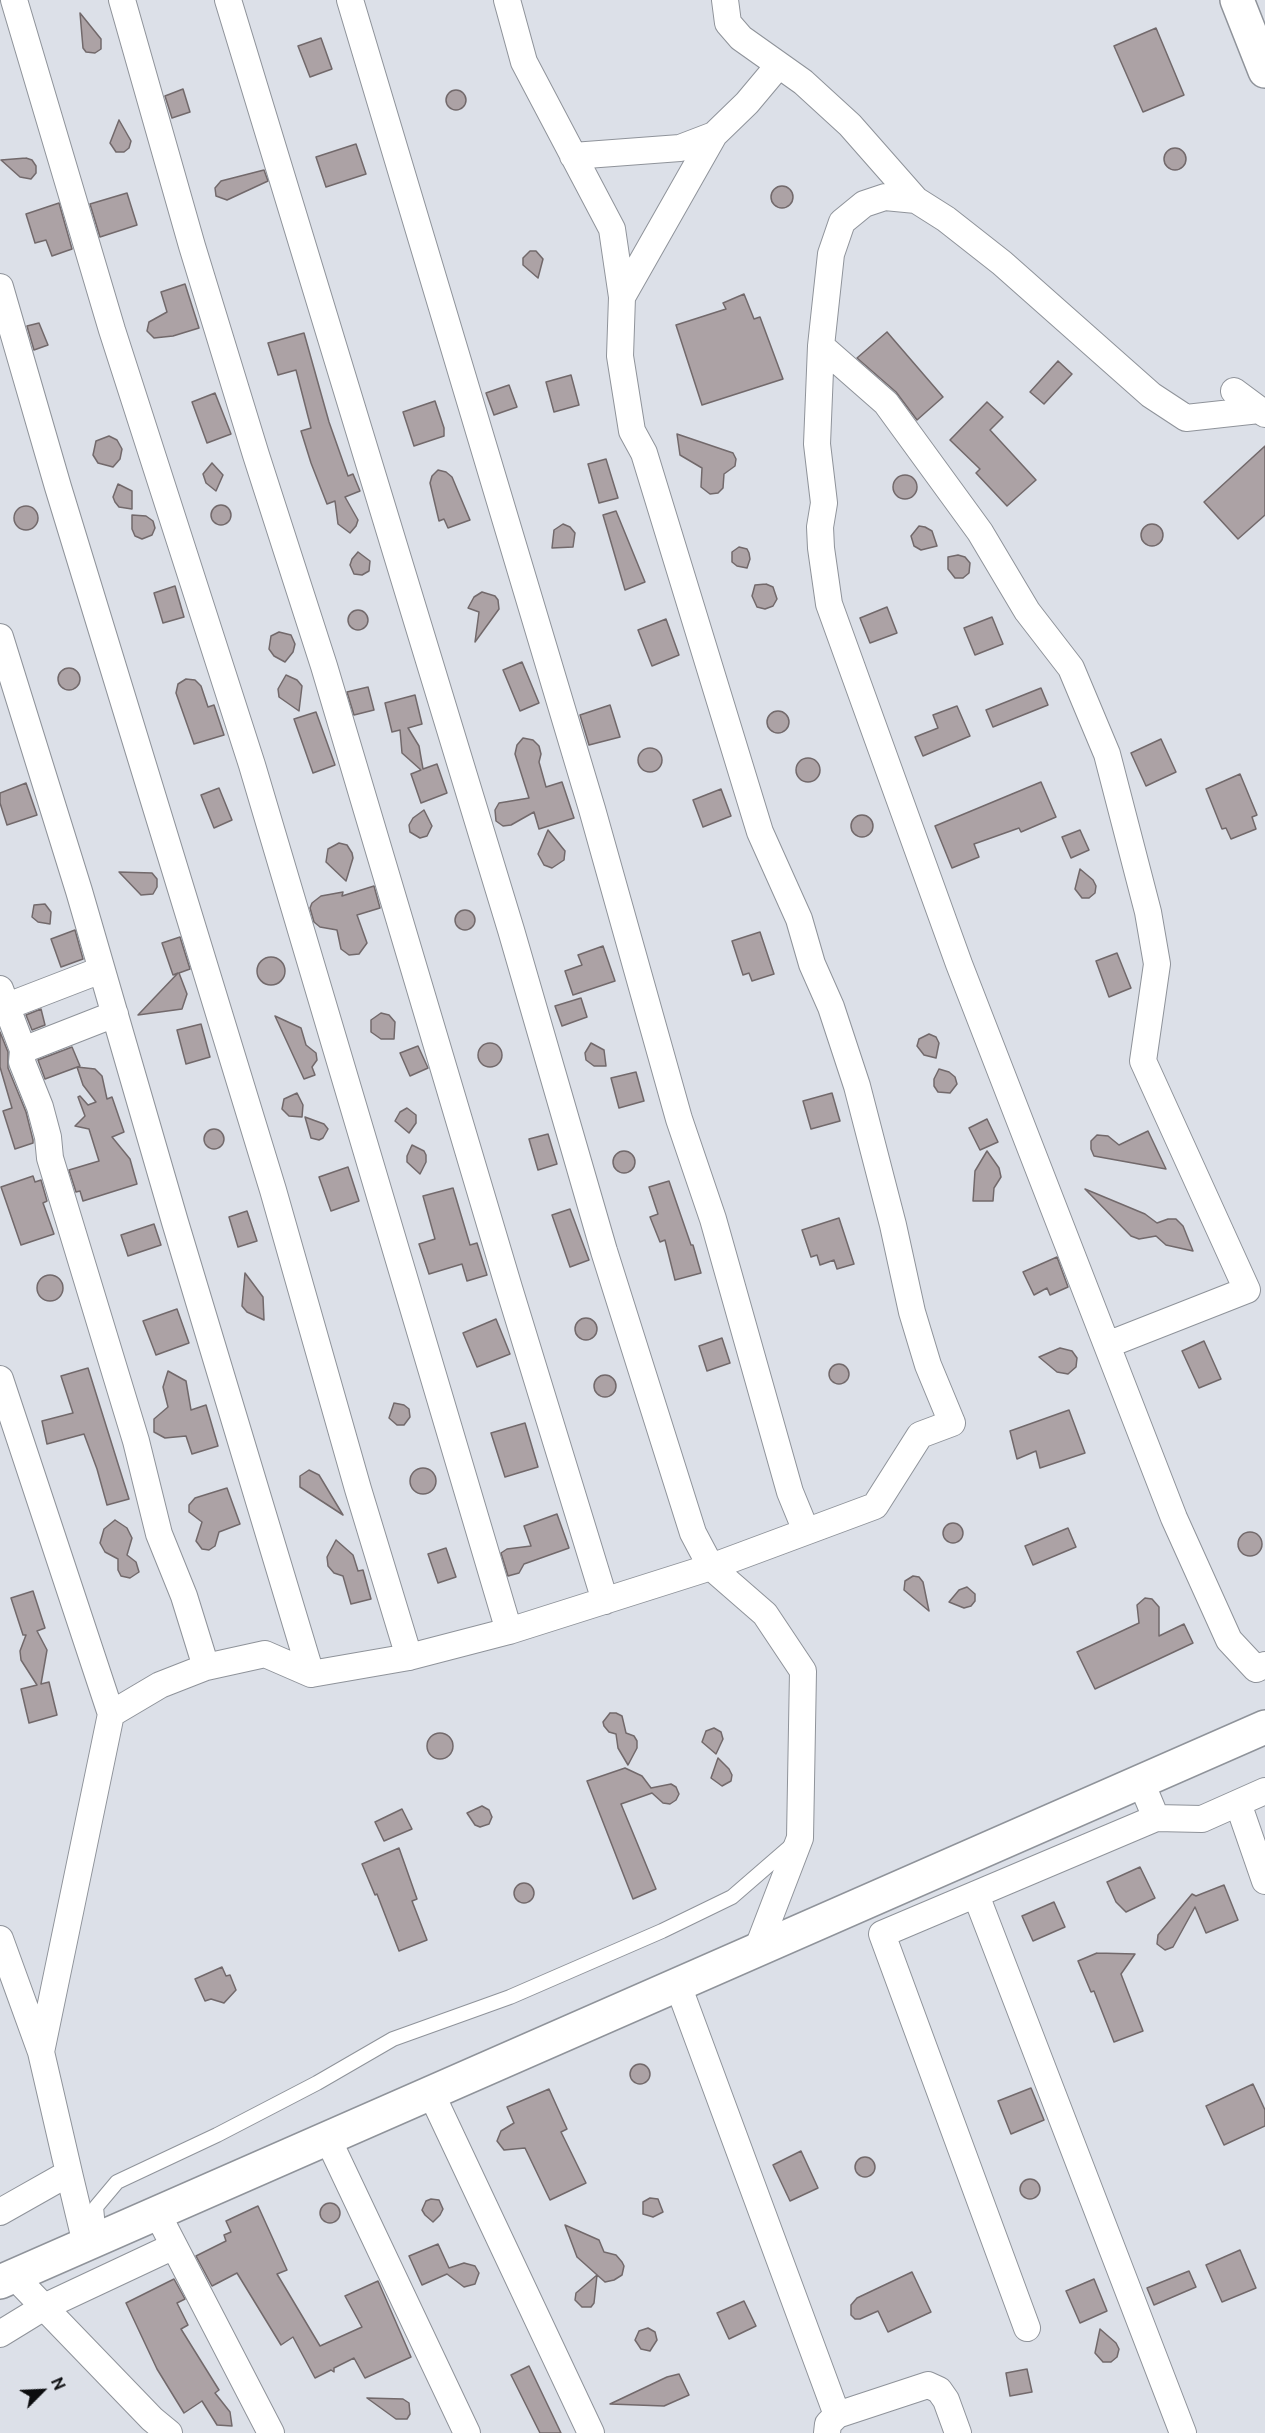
<!DOCTYPE html>
<style>
body{margin:0}
#map{position:relative;width:1265px;height:2433px;overflow:hidden;background:#dce0e8;font-family:Ubuntu,sans-serif}
canvas{display:block}
.north{position:absolute;left:12px;top:2361px;width:60px;height:60px;-webkit-text-stroke:4px #dce0e8;paint-order:stroke;rotate:66deg;font-size:16px;font-weight:700;line-height:24px;text-align:center;color:#0c0d0f}
.north::after{content:'';display:block;margin:auto;width:21px;height:27px;background:#0c0d0f;clip-path:polygon(50% 0,100% 100%,50% 72%,0 100%)}
</style>
<div id="map">
<canvas width="1265" height="2433"></canvas>
<div class="north">N</div>
</div>
<script>
const ctx = document.querySelector('canvas').getContext('2d');
ctx.lineJoin = 'round';
function fillPath(path, color) { ctx.fillStyle = color; ctx.fill(path, 'evenodd'); }
const shape = rows => new Path2D(rows.map(r => 'M' + r).join(''));
function stroke(path, color, width, dash) { ctx.strokeStyle = color; ctx.lineWidth = width; ctx.lineCap = dash ? 'butt' : 'round'; ctx.setLineDash(dash || []); ctx.stroke(path); }
const building = shape([
 [80,13,101,39,101,49,95,53,86,52,83,48,80,13],
 [1156,28,1184,95,1143,112,1114,46,1156,28],
 [321,38,332,69,310,77,298,46,321,38],
 [183,89,190,112,172,118,165,96,183,89],
 '446 100a10 10 0 1 1 20 0a10 10 0 1 1-20 0Z',
 [119,120,131,141,129,148,124,152,116,152,110,143,119,120],
 [356,144,366,174,326,187,316,157,356,144],
 '1164 159a11 11 0 1 1 22 0a11 11 0 1 1-22 0Z',
 [26,158,32,160,36,166,36,173,31,179,20,177,1,160,26,158],
 [264,170,268,181,227,200,216,196,215,188,221,181,264,170],
 '771 197a11 11 0 1 1 22 0a11 11 0 1 1-22 0Z',
 [127,193,137,225,100,237,90,204,127,193],
 [59,203,72,249,52,256,46,240,35,243,26,214,59,203],
 [530,251,536,251,543,259,538,278,523,265,523,258,530,251],
 [185,284,199,328,173,336,154,338,147,331,149,322,167,312,161,292,185,284],
 [744,294,754,319,760,317,783,379,702,405,676,325,726,309,723,303,744,294],
 [39,323,48,345,34,350,27,326,39,323],
 [887,332,943,397,917,420,896,392,857,358,887,332],
 [304,333,329,422,348,476,353,474,360,491,345,497,358,520,356,526,350,533,338,524,335,501,327,504,311,463,301,431,311,428,296,370,278,375,268,343,304,333],
 [1058,361,1072,374,1044,404,1030,392,1058,361],
 [571,375,579,405,554,412,546,382,571,375],
 [509,385,517,407,494,415,486,393,509,385],
 [215,393,231,434,207,443,192,402,215,393],
 [435,401,444,428,444,436,414,446,403,412,435,401],
 [987,402,1003,417,990,430,1036,480,1007,506,976,473,980,469,950,440,987,402],
 [677,434,733,453,736,459,735,466,724,474,723,488,718,493,710,494,701,487,702,468,680,455,677,434],
 [109,436,117,440,122,449,120,459,113,467,98,463,93,455,96,441,109,436],
 [1265,446,1265,515,1238,539,1204,502,1265,446],
 [606,459,618,498,599,503,588,464,606,459],
 [212,463,223,475,216,491,206,483,203,474,212,463],
 [438,470,446,472,452,477,470,520,448,528,444,519,439,521,430,483,432,476,438,470],
 '893 487a12 12 0 1 1 24 0a12 12 0 1 1-24 0Z',
 [118,484,132,491,132,509,119,507,115,502,113,497,118,484],
 '211 515a10 10 0 1 1 20 0a10 10 0 1 1-20 0Z',
 '14 518a12 12 0 1 1 24 0a12 12 0 1 1-24 0Z',
 [616,511,645,582,625,590,603,515,616,511],
 [132,515,146,516,153,521,155,528,152,535,142,539,135,536,132,529,132,515],
 [563,524,570,527,575,533,573,547,552,548,554,530,563,524],
 '1141 535a11 11 0 1 1 22 0a11 11 0 1 1-22 0Z',
 [919,526,925,527,932,531,937,546,921,550,914,546,911,536,919,526],
 [739,547,747,549,749,553,750,559,747,568,737,566,732,562,732,552,739,547],
 [358,552,370,561,369,571,362,575,354,574,350,565,352,559,358,552],
 [958,555,965,557,970,563,969,573,963,578,955,578,948,569,948,557,958,555],
 [766,584,773,587,777,599,773,606,765,609,757,607,752,596,755,585,766,584],
 [175,586,184,617,163,623,154,593,175,586],
 [482,592,495,596,498,600,499,609,475,642,479,612,468,608,474,597,482,592],
 [887,607,897,633,870,643,860,618,887,607],
 '348 620a10 10 0 1 1 20 0a10 10 0 1 1-20 0Z',
 [992,617,1003,644,975,655,964,628,992,617],
 [666,619,679,655,652,666,638,630,666,619],
 [279,632,291,635,295,644,293,652,285,662,274,656,269,649,271,636,279,632],
 [522,662,539,703,520,711,503,670,522,662],
 '58 679a11 11 0 1 1 22 0a11 11 0 1 1-22 0Z',
 [286,675,297,680,302,686,299,711,279,697,278,689,286,675],
 [186,679,195,680,201,686,208,707,214,705,224,735,194,744,176,693,178,684,186,679],
 [368,687,374,710,354,715,347,692,368,687],
 [1041,688,1048,705,993,727,986,710,1041,688],
 [415,695,422,724,408,728,419,746,423,769,437,764,447,793,421,803,411,774,421,770,402,753,400,730,392,732,385,703,415,695],
 [610,705,620,737,589,745,580,715,610,705],
 [957,706,970,736,923,756,915,737,938,728,933,715,957,706],
 '767 722a11 11 0 1 1 22 0a11 11 0 1 1-22 0Z',
 [316,712,335,765,313,773,294,719,316,712],
 [523,738,533,740,539,746,541,754,539,762,546,787,562,782,574,818,539,829,534,812,511,825,503,826,496,821,495,810,499,803,529,798,515,754,517,745,523,738],
 [1161,739,1176,772,1146,786,1131,753,1161,739],
 '638 760a12 12 0 1 1 24 0a12 12 0 1 1-24 0Z',
 '796 770a12 12 0 1 1 24 0a12 12 0 1 1-24 0Z',
 [1240,774,1257,815,1252,817,1256,829,1231,839,1226,828,1222,829,1206,789,1240,774],
 [1041,782,1056,817,1021,832,1019,828,974,844,979,857,952,868,935,826,1041,782],
 [26,783,37,815,7,825,0,803,0,793,26,783],
 [219,788,232,820,214,828,201,795,219,788],
 [721,789,731,816,703,827,693,800,721,789],
 [424,810,432,826,427,836,420,838,410,832,409,825,413,818,424,810],
 '851 826a11 11 0 1 1 22 0a11 11 0 1 1-22 0Z',
 [548,830,565,851,564,860,552,868,544,865,538,854,548,830],
 [1080,830,1089,850,1071,858,1062,837,1080,830],
 [339,843,347,845,352,853,353,858,346,881,326,862,328,849,339,843],
 [1080,869,1093,880,1096,886,1095,893,1089,898,1082,898,1075,889,1080,869],
 [119,872,152,873,157,879,157,887,153,894,141,895,119,872],
 [374,886,380,908,357,915,367,943,359,954,349,955,341,949,337,930,320,927,314,922,310,908,312,903,321,896,343,892,342,896,374,886],
 [45,904,51,912,50,924,38,922,32,917,34,905,45,904],
 '455 920a10 10 0 1 1 20 0a10 10 0 1 1-20 0Z',
 [75,930,83,959,61,967,51,939,75,930],
 [760,932,774,974,752,981,749,973,743,975,732,941,760,932],
 [180,937,190,969,179,973,187,994,182,1009,138,1015,178,973,173,975,162,943,180,937],
 [603,946,615,981,573,995,565,971,582,965,578,955,603,946],
 [1117,953,1131,988,1109,997,1096,961,1117,953],
 '257 971a14 14 0 1 1 28 0a14 14 0 1 1-28 0Z',
 [581,998,587,1017,562,1026,555,1006,581,998],
 [41,1009,45,1025,32,1030,26,1015,41,1009],
 [381,1013,389,1015,395,1022,394,1039,381,1039,371,1032,371,1020,381,1013],
 [275,1016,301,1028,306,1045,316,1053,317,1060,312,1067,315,1075,304,1079,275,1016],
 [201,1024,210,1057,186,1064,177,1030,201,1024],
 [0,1032,8,1052,8,1068,26,1112,33,1140,33,1143,15,1149,3,1111,12,1108,0,1067,0,1032],
 [929,1034,936,1037,939,1043,936,1058,924,1055,917,1046,919,1039,929,1034],
 [591,1043,604,1050,606,1066,594,1066,586,1060,585,1053,591,1043],
 '478 1055a12 12 0 1 1 24 0a12 12 0 1 1-24 0Z',
 [418,1046,428,1068,410,1076,400,1053,418,1046],
 [72,1047,80,1066,45,1079,38,1060,72,1047],
 [77,1067,95,1069,102,1076,107,1099,112,1097,124,1132,112,1137,130,1159,137,1184,83,1201,80,1191,76,1192,69,1170,99,1161,89,1129,75,1126,85,1116,78,1097,80,1096,88,1105,96,1102,83,1085,77,1067],
 [939,1069,949,1072,955,1077,957,1084,950,1093,938,1092,934,1086,934,1079,939,1069],
 [636,1072,644,1101,619,1108,611,1078,636,1072],
 [297,1093,303,1105,302,1117,289,1116,282,1109,284,1099,297,1093],
 [832,1093,840,1121,811,1129,803,1101,832,1093],
 [407,1108,416,1115,416,1123,409,1133,395,1121,400,1112,407,1108],
 [305,1117,324,1124,328,1129,323,1138,319,1140,311,1138,305,1117],
 [987,1119,998,1142,980,1150,969,1128,987,1119],
 '204 1139a10 10 0 1 1 20 0a10 10 0 1 1-20 0Z',
 [1148,1131,1166,1169,1094,1156,1091,1149,1091,1141,1097,1135,1108,1136,1119,1145,1148,1131],
 [548,1134,557,1164,538,1170,529,1139,548,1134],
 [412,1145,424,1151,426,1155,426,1162,420,1174,407,1162,407,1156,412,1145],
 [987,1151,999,1168,1001,1177,994,1188,993,1201,973,1201,975,1171,987,1151],
 '613 1162a11 11 0 1 1 22 0a11 11 0 1 1-22 0Z',
 [348,1167,359,1201,331,1211,319,1177,348,1167],
 [33,1176,35,1182,41,1180,47,1201,43,1203,54,1234,21,1245,1,1187,33,1176],
 [669,1181,691,1245,693,1245,701,1273,675,1280,665,1240,660,1242,650,1217,658,1214,649,1187,669,1181],
 [453,1188,470,1245,477,1243,487,1275,467,1281,462,1264,429,1274,419,1244,435,1239,423,1196,453,1188],
 [1085,1189,1145,1214,1157,1223,1168,1219,1176,1219,1183,1226,1193,1251,1166,1245,1156,1236,1139,1239,1131,1236,1085,1189],
 [570,1209,589,1260,570,1267,552,1215,570,1209],
 [247,1211,257,1241,238,1247,229,1217,247,1211],
 [839,1218,854,1264,837,1269,834,1260,820,1265,817,1255,811,1257,802,1230,839,1218],
 [154,1224,161,1245,128,1256,121,1235,154,1224],
 [1057,1257,1068,1287,1050,1295,1047,1288,1034,1295,1023,1272,1057,1257],
 [245,1273,263,1297,264,1320,247,1312,242,1306,245,1273],
 '37 1288a13 13 0 1 1 26 0a13 13 0 1 1-26 0Z',
 [177,1309,189,1343,156,1355,143,1321,177,1309],
 '575 1329a11 11 0 1 1 22 0a11 11 0 1 1-22 0Z',
 [496,1319,510,1354,477,1367,463,1333,496,1319],
 [722,1338,730,1363,707,1371,699,1346,722,1338],
 [1204,1341,1221,1379,1199,1388,1182,1351,1204,1341],
 [1060,1348,1072,1351,1077,1358,1076,1367,1068,1374,1057,1372,1039,1357,1060,1348],
 '829 1374a10 10 0 1 1 20 0a10 10 0 1 1-20 0Z',
 [88,1368,129,1499,107,1505,97,1469,84,1434,47,1444,42,1421,73,1413,61,1376,88,1368],
 [168,1371,186,1381,191,1410,206,1405,218,1446,192,1454,186,1436,165,1438,154,1432,154,1419,168,1407,163,1387,168,1371],
 '594 1386a11 11 0 1 1 22 0a11 11 0 1 1-22 0Z',
 [394,1403,404,1405,409,1409,410,1417,404,1425,397,1425,389,1418,394,1403],
 [1069,1410,1085,1453,1040,1468,1036,1451,1017,1459,1010,1431,1069,1410],
 [525,1423,538,1467,505,1477,491,1433,525,1423],
 '410 1481a13 13 0 1 1 26 0a13 13 0 1 1-26 0Z',
 [309,1470,319,1475,343,1515,300,1487,300,1476,309,1470],
 [227,1488,240,1524,219,1532,215,1546,209,1550,202,1549,196,1541,202,1522,189,1512,189,1505,195,1498,227,1488],
 [557,1514,569,1548,524,1564,519,1573,508,1576,501,1553,507,1549,531,1546,524,1526,557,1514],
 [115,1520,127,1528,132,1538,127,1555,136,1562,139,1572,130,1578,121,1576,118,1570,118,1559,105,1552,100,1543,104,1529,115,1520],
 '943 1533a10 10 0 1 1 20 0a10 10 0 1 1-20 0Z',
 [1068,1528,1076,1547,1033,1565,1025,1546,1068,1528],
 '1238 1544a12 12 0 1 1 24 0a12 12 0 1 1-24 0Z',
 [336,1540,353,1555,358,1571,363,1570,371,1599,351,1604,343,1576,334,1573,328,1566,327,1557,336,1540],
 [446,1548,456,1577,438,1583,428,1554,446,1548],
 [913,1576,919,1577,923,1582,929,1611,904,1590,905,1581,913,1576],
 [967,1587,975,1594,975,1601,971,1606,964,1608,949,1602,959,1590,967,1587],
 [33,1591,45,1628,37,1631,47,1650,41,1684,49,1682,57,1715,29,1723,21,1689,37,1685,21,1660,20,1651,26,1635,23,1635,11,1598,33,1591],
 [1145,1598,1152,1599,1159,1607,1159,1636,1184,1624,1193,1643,1095,1689,1077,1652,1139,1623,1137,1605,1145,1598],
 [610,1713,616,1713,622,1716,626,1733,634,1736,637,1741,637,1748,628,1765,618,1748,616,1734,609,1732,604,1726,603,1722,610,1713],
 [714,1728,721,1732,723,1739,716,1754,702,1742,706,1731,714,1728],
 '427 1746a13 13 0 1 1 26 0a13 13 0 1 1-26 0Z',
 [718,1758,729,1769,732,1775,731,1781,722,1786,711,1778,718,1758],
 [625,1768,642,1776,651,1788,671,1784,676,1787,679,1794,676,1800,670,1804,663,1803,652,1793,621,1804,656,1889,633,1899,587,1781,625,1768],
 [482,1806,489,1810,492,1817,489,1824,480,1827,475,1825,467,1813,482,1806],
 [402,1809,412,1829,384,1841,375,1822,402,1809],
 [399,1848,417,1899,412,1901,427,1940,399,1951,377,1894,375,1895,362,1864,399,1848],
 [1140,1867,1155,1898,1126,1912,1116,1902,1107,1882,1140,1867],
 '514 1893a10 10 0 1 1 20 0a10 10 0 1 1-20 0Z',
 [1224,1885,1238,1920,1206,1933,1195,1907,1173,1947,1165,1950,1157,1944,1158,1935,1192,1894,1196,1896,1224,1885],
 [1054,1902,1065,1927,1033,1941,1022,1916,1054,1902],
 [1097,1953,1135,1954,1121,1974,1143,2031,1114,2042,1094,1991,1091,1992,1078,1961,1097,1953],
 [222,1967,226,1976,230,1975,236,1990,224,2003,211,1999,205,2001,195,1979,222,1967],
 '630 2074a10 10 0 1 1 20 0a10 10 0 1 1-20 0Z',
 [1253,2084,1265,2110,1265,2126,1224,2145,1206,2106,1253,2084],
 [1031,2088,1044,2120,1011,2134,998,2101,1031,2088],
 [549,2089,567,2129,561,2132,586,2183,550,2200,525,2148,504,2150,497,2141,501,2131,514,2123,507,2107,549,2089],
 [801,2151,818,2188,790,2201,773,2165,801,2151],
 '855 2167a10 10 0 1 1 20 0a10 10 0 1 1-20 0Z',
 '1020 2189a10 10 0 1 1 20 0a10 10 0 1 1-20 0Z',
 [650,2198,658,2199,663,2212,653,2217,643,2214,643,2202,650,2198],
 [431,2199,439,2200,443,2209,440,2215,433,2222,425,2215,422,2210,426,2201,431,2199],
 '320 2213a10 10 0 1 1 20 0a10 10 0 1 1-20 0Z',
 [258,2206,287,2270,277,2274,320,2346,362,2327,345,2296,378,2281,411,2357,365,2378,354,2358,334,2368,334,2372,331,2370,315,2378,293,2337,281,2345,237,2273,212,2286,196,2256,226,2241,224,2235,231,2232,226,2221,258,2206],
 [565,2225,599,2240,604,2252,616,2255,622,2262,624,2266,622,2275,614,2280,605,2282,577,2257,565,2225],
 [438,2244,449,2268,464,2263,475,2266,479,2273,475,2284,464,2287,447,2274,422,2285,409,2256,438,2244],
 [1240,2250,1256,2288,1222,2302,1206,2265,1240,2250],
 [1189,2271,1196,2287,1154,2305,1147,2288,1189,2271],
 [912,2272,931,2312,888,2332,878,2311,860,2319,855,2319,851,2315,851,2305,857,2298,912,2272],
 [597,2275,594,2303,591,2307,582,2307,575,2300,576,2293,597,2275],
 [174,2279,185,2299,177,2303,188,2325,181,2329,219,2390,215,2393,230,2412,232,2426,217,2425,202,2401,184,2413,157,2369,126,2303,174,2279],
 [1094,2279,1107,2311,1080,2323,1066,2291,1094,2279],
 [744,2301,756,2326,729,2339,717,2313,744,2301],
 [648,2328,655,2332,657,2340,650,2351,641,2349,635,2340,639,2331,648,2328],
 [1100,2329,1116,2343,1119,2349,1117,2357,1111,2362,1103,2362,1095,2353,1100,2329],
 [529,2366,561,2433,540,2433,511,2375,529,2366],
 [1027,2369,1032,2392,1010,2396,1006,2373,1027,2369],
 [679,2374,689,2395,664,2406,610,2404,667,2377,679,2374],
 [367,2398,403,2399,409,2403,410,2414,407,2419,396,2419,367,2398]
]);
const lane = shape([
 [99,2239,96,2207,117,2182,217,2135,317,2083,393,2039,510,1997,662,1931,732,1897,792,1845]
]);
const street = shape([
 [14,0,112,330,252,765,509,1631],
 [122,0,192,246,256,455,324,666,509,1288,605,1601],
 [228,0,511,930,604,1251,693,1533,711,1567,765,1614,803,1671,800,1838,757,1950],
 [350,0,592,809,679,1119,713,1219,790,1492,806,1531],
 [725,0,728,23,741,38,803,82,850,125,916,200,946,219,1002,263,1151,395,1186,418,1259,410],
 [573,156,680,148,714,135,747,103,778,66],
 [916,200,885,197,864,204,842,222,831,254,821,346,817,444,824,503,820,527,821,548,829,604,959,964,1174,1518,1229,1640,1256,1669,1265,1665],
 [0,287,58,487,273,1190,358,1489,409,1657],
 [622,297,714,135],
 [821,346,886,403,980,532,1027,611,1071,668,1107,754,1148,912,1157,964,1143,1061,1247,1290,1107,1345],
 [1234,391,1265,414],
 [0,637,79,891,175,1222,311,1674],
 [0,989,23,1050,22,1062,40,1107,48,1137,50,1158,136,1441,159,1534,184,1596,206,1667],
 [5,1007,101,970],
 [23,1050,115,1014],
 [0,1379,111,1714],
 [1238,1803,1265,1881],
 [1156,1818,1202,1819,1265,1791],
 [976,1895,1183,2433],
 [0,1939,41,2052],
 [678,1985,837,2415],
 [431,2093,591,2433],
 [327,2137,467,2433],
 [69,2173,86,2244],
 [0,2212,69,2173,41,2052,111,1714,160,1685,206,1667,265,1654,311,1674,409,1657,509,1631,711,1567,875,1506,920,1435,952,1423,928,1365,912,1312,893,1225,857,1086,831,1007,812,964,799,919,760,832,644,453,632,431,620,356,622,297,612,229,524,62,507,0],
 [157,2213,271,2433],
 [14,2276,152,2419,169,2433],
 [1027,2328,882,1934,1156,1818,1141,1782],
 [0,2334,44,2307,174,2246],
 [827,2433,828,2424,837,2415,928,2385,939,2390,946,2400,958,2433]
]);
const secondary = shape([
 [0,2282,1265,1727]
]);
const highway = shape([
 [1237,0,1265,71]
]);
fillPath(building, '#aca2a5');
stroke(building, '#72696b', 1.5);
stroke(lane, '#8f939a', 16);
stroke(street, '#8f939a', 28);
stroke(secondary, '#8f939a', 36);
stroke(highway, '#8f939a', 36);
stroke(lane, '#fff', 14);
stroke(street, '#fff', 26);
stroke(secondary, '#fff', 33);
stroke(highway, '#fff', 33);
</script>
